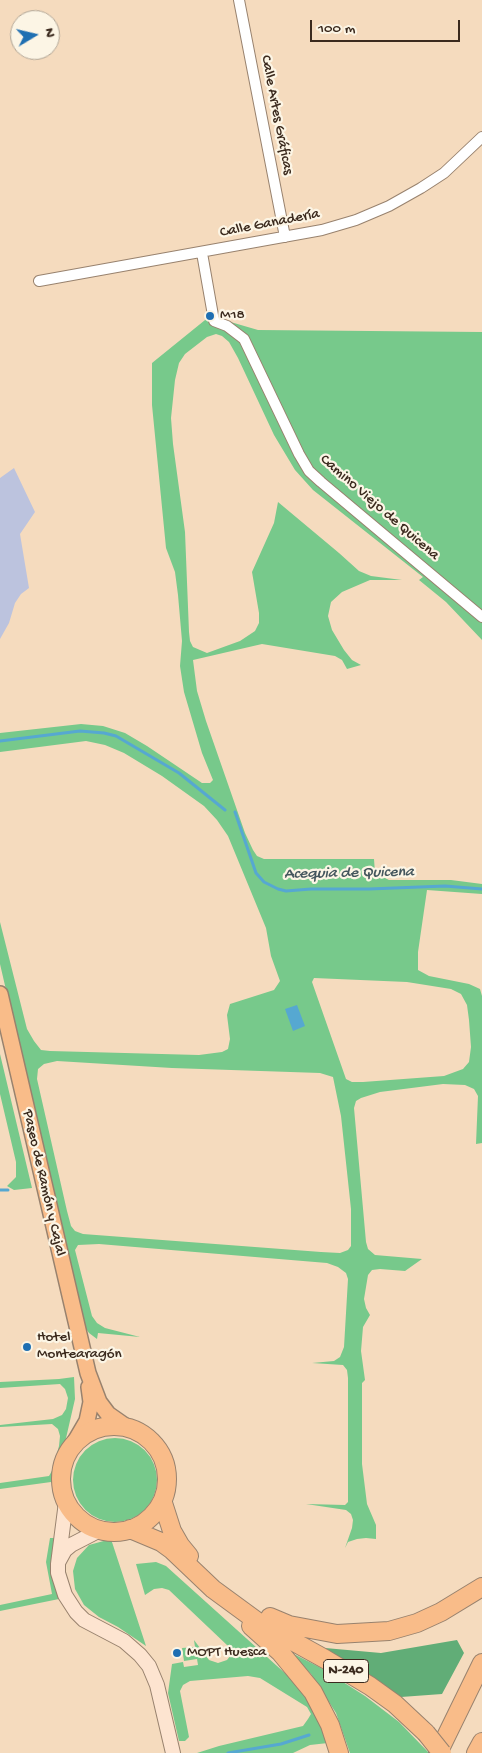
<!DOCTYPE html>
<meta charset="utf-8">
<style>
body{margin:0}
#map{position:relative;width:482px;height:1753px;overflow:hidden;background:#f5dbbe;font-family:"Gochi Hand",sans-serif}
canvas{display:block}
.north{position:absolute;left:10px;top:10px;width:50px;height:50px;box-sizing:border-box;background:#fcf5e5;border:1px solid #afa495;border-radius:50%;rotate:81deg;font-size:14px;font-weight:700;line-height:20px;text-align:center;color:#3b2a1e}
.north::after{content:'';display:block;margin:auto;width:18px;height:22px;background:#1f6fb2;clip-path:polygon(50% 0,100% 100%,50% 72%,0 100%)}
.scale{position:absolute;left:310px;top:20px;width:150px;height:22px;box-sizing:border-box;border:2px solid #3b2a1e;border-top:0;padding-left:6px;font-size:15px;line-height:18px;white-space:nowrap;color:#3b2a1e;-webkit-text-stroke:4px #fcf5e5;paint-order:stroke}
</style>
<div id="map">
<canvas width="482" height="1753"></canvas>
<div class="north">N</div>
<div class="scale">100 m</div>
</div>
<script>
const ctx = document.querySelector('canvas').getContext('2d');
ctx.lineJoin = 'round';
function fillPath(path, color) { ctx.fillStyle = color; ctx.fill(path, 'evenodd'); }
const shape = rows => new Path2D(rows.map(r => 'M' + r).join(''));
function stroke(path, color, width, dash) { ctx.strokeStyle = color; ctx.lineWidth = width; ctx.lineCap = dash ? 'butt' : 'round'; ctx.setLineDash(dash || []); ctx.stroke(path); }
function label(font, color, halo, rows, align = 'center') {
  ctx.font = font + ' "Gochi Hand",sans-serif'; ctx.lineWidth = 4.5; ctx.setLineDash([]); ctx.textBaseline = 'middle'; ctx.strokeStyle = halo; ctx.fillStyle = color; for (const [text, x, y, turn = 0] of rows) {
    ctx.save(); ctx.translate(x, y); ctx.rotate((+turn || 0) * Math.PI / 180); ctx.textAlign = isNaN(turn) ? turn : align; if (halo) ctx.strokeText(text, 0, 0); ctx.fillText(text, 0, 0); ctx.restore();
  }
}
const industrial = shape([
 [14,468,35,512,20,534,29,588,21,594,15,603,9,623,0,639,0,478]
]);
const green = shape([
 [210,316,258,330,482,332,482,640,446,602,419,580,423,577,313,490,295,470,274,435,238,358,229,342,222,336,216,334,207,337,185,354,179,363,175,380,171,418,173,444,185,532,189,632,190,641,193,647,207,653,240,641,255,631,259,623,259,613,252,572,274,523,278,502,339,553,359,571,371,576,402,580,370,580,342,592,331,602,328,616,332,630,344,650,352,660,361,665,347,669,342,660,335,656,262,644,193,660,197,691,206,721,245,833,253,850,257,856,264,859,374,859,375,873,389,880,451,880,482,884,482,894,427,890,418,952,418,970,429,976,469,984,480,989,482,996,482,1143,476,1144,478,1096,474,1089,465,1085,443,1084,380,1092,361,1098,356,1101,354,1108,366,1242,368,1249,375,1255,422,1259,405,1271,380,1269,372,1270,368,1275,364,1299,366,1308,370,1315,363,1327,361,1351,365,1380,362,1383,362,1464,367,1504,376,1525,376,1539,366,1538,357,1539,348,1542,345,1548,352,1528,353,1520,351,1514,346,1510,306,1504,345,1505,348,1502,348,1378,347,1370,343,1365,312,1363,334,1361,340,1357,344,1347,348,1279,346,1273,338,1267,327,1263,99,1244,78,1245,75,1250,92,1316,97,1323,105,1328,140,1337,98,1333,97,1339,89,1333,84,1326,0,964,0,922,27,1029,34,1041,41,1050,50,1051,199,1055,222,1052,228,1049,230,1039,227,1015,230,1004,274,990,280,981,271,956,266,928,228,836,217,820,204,806,162,776,124,753,105,745,86,741,0,752,0,733,81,724,103,726,125,733,147,746,202,783,210,783,213,780,202,753,184,692,180,666,182,641,178,595,175,572,166,548,152,405,152,363],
 [314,978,407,982,451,989,461,994,467,1005,469,1020,471,1047,469,1062,463,1069,444,1076,363,1082,352,1082,346,1079,312,982],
 [57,1061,172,1068,320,1073,333,1077,341,1116,351,1209,351,1246,348,1250,340,1253,321,1252,83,1234,75,1231,71,1226,67,1211,37,1079,38,1069,44,1064],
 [0,1054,32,1188,14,1190,7,1186,16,1177,16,1162,0,1094],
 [74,1377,75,1399,58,1473,57,1488,51,1482,0,1489,0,1483,49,1476,53,1469,59,1446,60,1436,58,1429,52,1424,0,1427,0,1425,53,1419,62,1415,66,1409,68,1398,65,1389,60,1384,0,1388,0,1382,59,1379],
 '73 1480a42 42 0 1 1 84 0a42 42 0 1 1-84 0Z',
 [50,1538,56,1538,53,1577,59,1599,0,1611,0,1605,52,1594,46,1562],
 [111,1539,146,1646,118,1627,99,1617,84,1605,75,1589,73,1571,77,1558,89,1545],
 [156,1562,166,1566,287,1675,309,1700,320,1720,328,1743,310,1745,293,1753,197,1753,219,1746,303,1726,308,1719,311,1714,307,1707,260,1678,248,1676,190,1681,183,1685,180,1691,189,1737,185,1741,179,1741,168,1693,172,1664,183,1662,184,1667,198,1665,197,1659,184,1661,182,1648,195,1647,194,1640,209,1660,218,1663,227,1660,231,1655,228,1646,169,1590,162,1588,154,1589,145,1595,136,1564],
 [290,1652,321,1668,365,1696,399,1722,429,1753,350,1753,336,1713,311,1674]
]);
const forest = shape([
 [457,1640,464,1653,442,1694,401,1697,325,1648,381,1653]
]);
const water = shape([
 [297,1005,305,1026,293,1031,285,1009]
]);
const stream = shape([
 [0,741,80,731,104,733,116,736,179,773,225,810],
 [235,812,256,873,264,882,278,889,286,891,311,889,369,889,445,886,482,889],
 [0,1190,8,1190],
 [228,1753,281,1744,309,1735]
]);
const street = shape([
 [239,0,285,237],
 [202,253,214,321,227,326,244,339,299,454,309,471,321,482,482,617],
 [39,281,322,230,356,220,389,206,421,188,444,173,482,137]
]);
const secondary = shape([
 [66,1502,58,1564,58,1573,65,1595,76,1612,84,1620,124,1641,140,1655,149,1666,157,1685,173,1753],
 [59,1561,65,1550,71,1545,100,1530]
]);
const primary = shape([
 [0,994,88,1373,99,1402,108,1414,128,1428],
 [73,1445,87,1421,91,1402,89,1387]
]);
const highway = shape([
 '61 1479a53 53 0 1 1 106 0a53 53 0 1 1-106 0Z',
 [163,1503,172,1531,180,1545,189,1556],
 [130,1529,161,1542,172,1550,213,1589,258,1622,325,1659,370,1686,395,1704,426,1733],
 [270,1617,289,1625,337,1634,389,1631,417,1623,441,1612,482,1587],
 [251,1626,280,1652,313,1692,330,1725,339,1753],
 [438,1753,482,1663],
 [476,1753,482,1742]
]);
const highwayBridge = shape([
 [426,1733,442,1753]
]);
const markers = [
 [210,316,5,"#1f6fb2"],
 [27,1347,5,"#1f6fb2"],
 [177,1653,5,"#1f6fb2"]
];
const shields = [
 [346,1671,45]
];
const shieldNames = [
 ["N-240",346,1671]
];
const streetNames = [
 ["Calle Artes Gráficas",276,115,79],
 ["Calle Ganadería",270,224,-11],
 ["Camino Viejo de Quicena",379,508,41],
 ["Paseo de Ramón y Cajal",43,1183,77]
];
const poiNames = [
 ["M18",220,316],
 ["Hotel",37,1338],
 ["Montearagón",37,1355],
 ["MOPT Huesca",187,1653]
];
const waterNames = [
 ["Acequia de Quicena",349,874,-1]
];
fillPath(industrial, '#bcc3de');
fillPath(green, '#77c98b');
fillPath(forest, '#61ad77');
fillPath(water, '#56a8d1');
stroke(stream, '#56a8d1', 3);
stroke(street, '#98826e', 12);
stroke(secondary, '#98826e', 16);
stroke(primary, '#98826e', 18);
stroke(highway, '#98826e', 20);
stroke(street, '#fff', 10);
stroke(secondary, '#fde4d0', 14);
stroke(primary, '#f9bc89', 15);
stroke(highway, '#f9bc89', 18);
stroke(highwayBridge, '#98826e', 20, []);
stroke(highwayBridge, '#f9bc89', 18);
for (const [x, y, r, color] of markers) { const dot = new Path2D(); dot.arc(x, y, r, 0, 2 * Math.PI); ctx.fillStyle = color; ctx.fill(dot); stroke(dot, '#fcf5e5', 2); }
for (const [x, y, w] of shields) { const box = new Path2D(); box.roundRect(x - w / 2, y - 11.5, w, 23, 4); ctx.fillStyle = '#fcf5e5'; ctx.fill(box); stroke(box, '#3b2a1e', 1); }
label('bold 14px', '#3b2a1e', null, shieldNames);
label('15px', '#3b2a1e', '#fcf5e5', streetNames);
label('15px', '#3b2a1e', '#fcf5e5', poiNames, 'left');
label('italic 16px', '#44565d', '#fcf5e5', waterNames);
</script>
